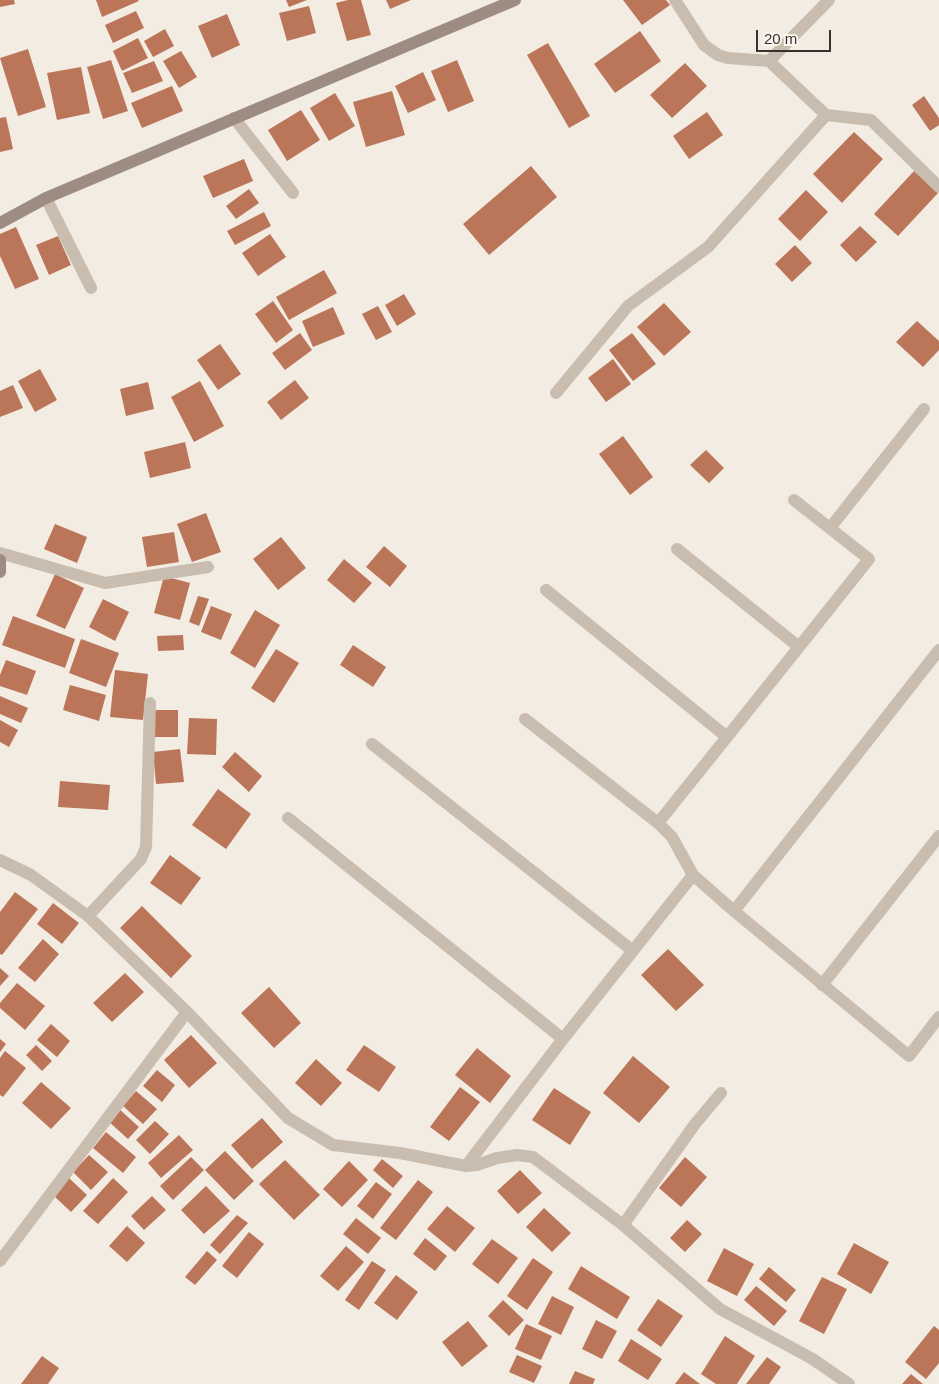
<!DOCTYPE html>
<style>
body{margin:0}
#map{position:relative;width:939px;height:1384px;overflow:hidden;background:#f2ece3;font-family:Helvetica,sans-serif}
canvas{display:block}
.scale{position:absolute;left:756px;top:30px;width:75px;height:22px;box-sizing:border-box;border:2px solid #39312d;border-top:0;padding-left:6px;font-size:15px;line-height:18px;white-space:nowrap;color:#39312d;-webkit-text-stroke:4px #faf5ef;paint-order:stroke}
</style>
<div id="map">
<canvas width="939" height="1384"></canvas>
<div class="scale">20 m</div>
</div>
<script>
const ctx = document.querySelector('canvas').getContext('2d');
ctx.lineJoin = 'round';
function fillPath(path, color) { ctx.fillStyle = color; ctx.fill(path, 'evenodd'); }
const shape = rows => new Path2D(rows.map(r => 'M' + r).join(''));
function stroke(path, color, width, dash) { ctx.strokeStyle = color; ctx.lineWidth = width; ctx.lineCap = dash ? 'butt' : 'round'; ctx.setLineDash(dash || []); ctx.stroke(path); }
const building = shape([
 [0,0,14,0,15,4,0,7],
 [96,0,138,0,139,1,102,17],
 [286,0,307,0,289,7],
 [348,0,361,0,371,35,347,41,336,3],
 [386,0,411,0,390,9],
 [623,0,666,0,670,5,642,25],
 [309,6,316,33,287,41,279,13],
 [136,11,144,28,113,43,105,25],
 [227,14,240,45,212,58,198,26],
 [165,29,174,46,153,57,144,41],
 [640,31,661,61,615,93,594,64],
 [138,38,148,58,122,71,113,51],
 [548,43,590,116,569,128,527,55],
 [28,49,46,107,18,116,0,58],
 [181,51,197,77,179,88,163,61],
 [111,60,128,111,103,119,87,67],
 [457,60,474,101,448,112,431,71],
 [154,61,163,81,132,93,123,73],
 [685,63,707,86,672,118,650,95],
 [81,67,90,113,57,120,47,73],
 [423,72,436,100,408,113,395,86],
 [172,86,183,111,142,128,131,103],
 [392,91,405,135,366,147,353,102],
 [335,93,355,126,329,141,310,108],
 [924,96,939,118,939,125,930,131,912,105],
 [301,110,320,140,287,161,268,130],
 [707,112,723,135,689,159,673,136],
 [6,117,13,149,0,152,0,118],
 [854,132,883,159,842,203,813,174],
 [244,159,253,181,213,198,203,176],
 [531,166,557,197,489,255,463,224],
 [914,171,938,193,898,236,874,214],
 [249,189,259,203,236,219,226,206],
 [806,190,828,212,800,241,778,219],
 [264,212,271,226,235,245,227,231],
 [860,226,877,242,856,262,840,245],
 [16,227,39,279,15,289,0,256,0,234],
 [270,234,286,257,258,276,242,253],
 [58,236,71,265,49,275,36,245],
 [795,245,812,263,792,282,775,264],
 [324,270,337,293,289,320,276,297],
 [404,294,416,314,397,326,385,305],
 [273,301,293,330,276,343,255,314],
 [664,303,691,332,664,356,637,327],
 [378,306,392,332,376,340,362,314],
 [333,307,345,334,313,347,302,321],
 [917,321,939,341,939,350,923,367,896,342],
 [300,333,312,350,285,370,272,353],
 [632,333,656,364,633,381,609,350],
 [220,344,241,374,218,390,197,360],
 [613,359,631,384,606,402,588,378],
 [40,369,57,400,35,412,18,381],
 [295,380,309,398,281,420,267,402],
 [200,381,224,426,194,442,171,397],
 [148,382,154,409,126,416,120,389],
 [13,385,23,408,0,417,0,391],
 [623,436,653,477,630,495,599,454],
 [185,442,191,468,150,478,144,452],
 [706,450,724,468,709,483,690,465],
 [206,513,221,552,192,562,177,524],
 [55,524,87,537,77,563,44,549],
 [174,532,179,562,147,567,142,537],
 [281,537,306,568,278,590,253,559],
 [384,546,407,566,390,587,366,567],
 [344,559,372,583,354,603,327,580],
 [55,574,84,588,65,629,36,616],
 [164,576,190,583,180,620,154,613],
 [198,596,209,599,199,626,189,622],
 [103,599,129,612,115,641,89,627],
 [211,606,232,614,221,640,201,632],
 [255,610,280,625,255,668,230,653],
 [13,616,75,639,65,668,2,645],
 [183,635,184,650,158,651,157,636],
 [81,639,119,653,106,687,69,673],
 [353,645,386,667,373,687,340,665],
 [276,649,299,663,274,703,251,688],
 [6,660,36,671,27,695,0,686,0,675],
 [115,670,148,674,143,720,110,717],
 [70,685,106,695,99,721,63,710],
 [0,696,28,708,21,723,0,714],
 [153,710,178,710,178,737,153,737],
 [189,718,217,719,216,755,187,754],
 [0,720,18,730,9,747,0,742],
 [180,749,184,782,156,784,153,752],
 [235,752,262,776,249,792,222,767],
 [60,781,110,785,108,810,58,807],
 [218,789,251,814,226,849,192,825],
 [170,855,201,878,181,905,150,883],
 [15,892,38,909,2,955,0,954,0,912],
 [53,903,79,923,62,944,37,924],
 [142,906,192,956,171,978,120,928],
 [43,939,59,954,35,982,18,968],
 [668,949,704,985,676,1011,641,975],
 [0,968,9,976,0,986],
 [125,973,144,992,112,1022,93,1003],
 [17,983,45,1006,25,1030,0,1008,0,1003],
 [269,987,301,1023,274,1048,241,1013],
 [51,1024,70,1041,57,1057,37,1040],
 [191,1035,217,1063,189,1088,164,1060],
 [0,1039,6,1044,0,1052],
 [36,1045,52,1061,42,1071,26,1055],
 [364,1045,396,1067,379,1092,346,1070],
 [477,1048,511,1076,490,1103,455,1075],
 [5,1051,26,1068,3,1097,0,1095,0,1058],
 [633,1056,670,1087,639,1123,603,1093],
 [316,1059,342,1083,321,1106,295,1083],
 [157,1070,175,1085,162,1102,143,1086],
 [41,1082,71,1108,51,1129,22,1103],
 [460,1087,480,1102,449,1141,430,1127],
 [554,1088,591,1112,570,1145,532,1120],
 [136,1091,157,1109,143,1124,123,1106],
 [118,1108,139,1127,128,1139,107,1120],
 [262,1118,283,1142,252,1169,231,1145],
 [155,1121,169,1134,150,1154,136,1140],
 [106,1132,136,1157,123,1173,93,1148],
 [179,1135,193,1150,161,1178,148,1163],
 [225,1151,254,1181,234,1200,205,1170],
 [89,1155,108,1172,91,1190,73,1172],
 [191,1157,204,1170,173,1200,160,1186],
 [685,1157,707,1177,681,1207,659,1188],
 [382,1159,403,1176,393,1188,373,1170],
 [285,1160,320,1195,294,1220,259,1184],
 [349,1161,368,1180,342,1207,323,1189],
 [520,1170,542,1193,518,1214,497,1191],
 [69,1178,87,1195,71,1212,53,1195],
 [113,1178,128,1192,98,1224,83,1211],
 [418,1180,433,1192,396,1240,380,1228],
 [376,1182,392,1194,373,1219,357,1206],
 [206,1186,230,1211,204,1234,181,1210],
 [152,1196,166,1210,144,1230,131,1216],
 [447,1206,475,1228,455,1252,427,1229],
 [544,1208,571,1233,552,1252,526,1227],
 [237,1215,248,1223,220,1254,210,1245],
 [356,1218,381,1238,368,1254,343,1234],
 [687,1220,702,1234,685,1252,670,1238],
 [127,1226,145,1243,127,1262,109,1246],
 [249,1232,264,1244,237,1278,222,1266],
 [425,1238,447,1256,435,1271,413,1254],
 [492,1239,518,1258,498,1284,472,1264],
 [854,1243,889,1262,871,1294,837,1274],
 [346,1246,364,1262,338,1291,320,1276],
 [724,1248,754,1264,737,1296,707,1281],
 [207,1251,217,1260,195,1285,185,1277],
 [533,1258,553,1272,527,1310,507,1296],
 [372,1261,386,1270,359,1310,345,1300],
 [581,1266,630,1297,617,1319,568,1289],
 [769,1267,796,1290,786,1302,759,1279],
 [396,1275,418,1292,397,1320,374,1303],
 [822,1277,847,1289,824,1334,799,1321],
 [756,1286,787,1311,774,1326,744,1300],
 [552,1296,574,1307,561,1335,538,1324],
 [658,1299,683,1316,661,1347,637,1330],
 [503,1300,524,1320,509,1336,488,1316],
 [596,1320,617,1331,602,1359,582,1349],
 [468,1321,488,1346,462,1367,442,1342],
 [526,1324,552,1336,541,1360,515,1349],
 [934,1326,939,1330,939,1363,926,1379,905,1362],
 [725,1336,755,1356,737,1384,716,1384,701,1374],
 [631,1339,662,1359,648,1380,618,1361],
 [517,1355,542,1366,534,1383,509,1372],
 [42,1356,59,1368,48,1384,21,1384],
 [767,1357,781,1367,769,1384,746,1384],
 [575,1371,595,1379,593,1384,569,1384],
 [684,1372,700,1384,675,1384],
 [911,1374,923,1384,902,1384]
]);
const street = shape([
 [675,0,704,45,718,55,728,58,769,61,826,115,871,120,939,187],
 [769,61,829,0],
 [234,118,293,193],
 [46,198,91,288],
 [556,393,628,306,708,247,826,115],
 [794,500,869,559,799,647],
 [830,528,924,409],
 [677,549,799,647,727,737],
 [0,553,105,583,208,567],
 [546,590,727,737,658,823],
 [525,719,658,823,672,837,693,875],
 [372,744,633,951],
 [288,818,563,1039],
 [0,860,31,875,88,916,187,1012,288,1118,333,1145,400,1153,466,1166,477,1165,497,1158,517,1155,533,1157,623,1225,720,1309,811,1358,849,1384],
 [734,911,939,650],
 [88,916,141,859,146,847,150,703],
 [822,985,939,836],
 [466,1166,563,1039,693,875,734,911,909,1056,939,1017],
 [623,1225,695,1124,721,1093],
 [0,1261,187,1012]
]);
const secondary = shape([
 [0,223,46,198,515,0],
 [0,560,0,572]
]);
fillPath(building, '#bb7558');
stroke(street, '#c9bdaf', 12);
stroke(secondary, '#9d8c81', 12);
</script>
